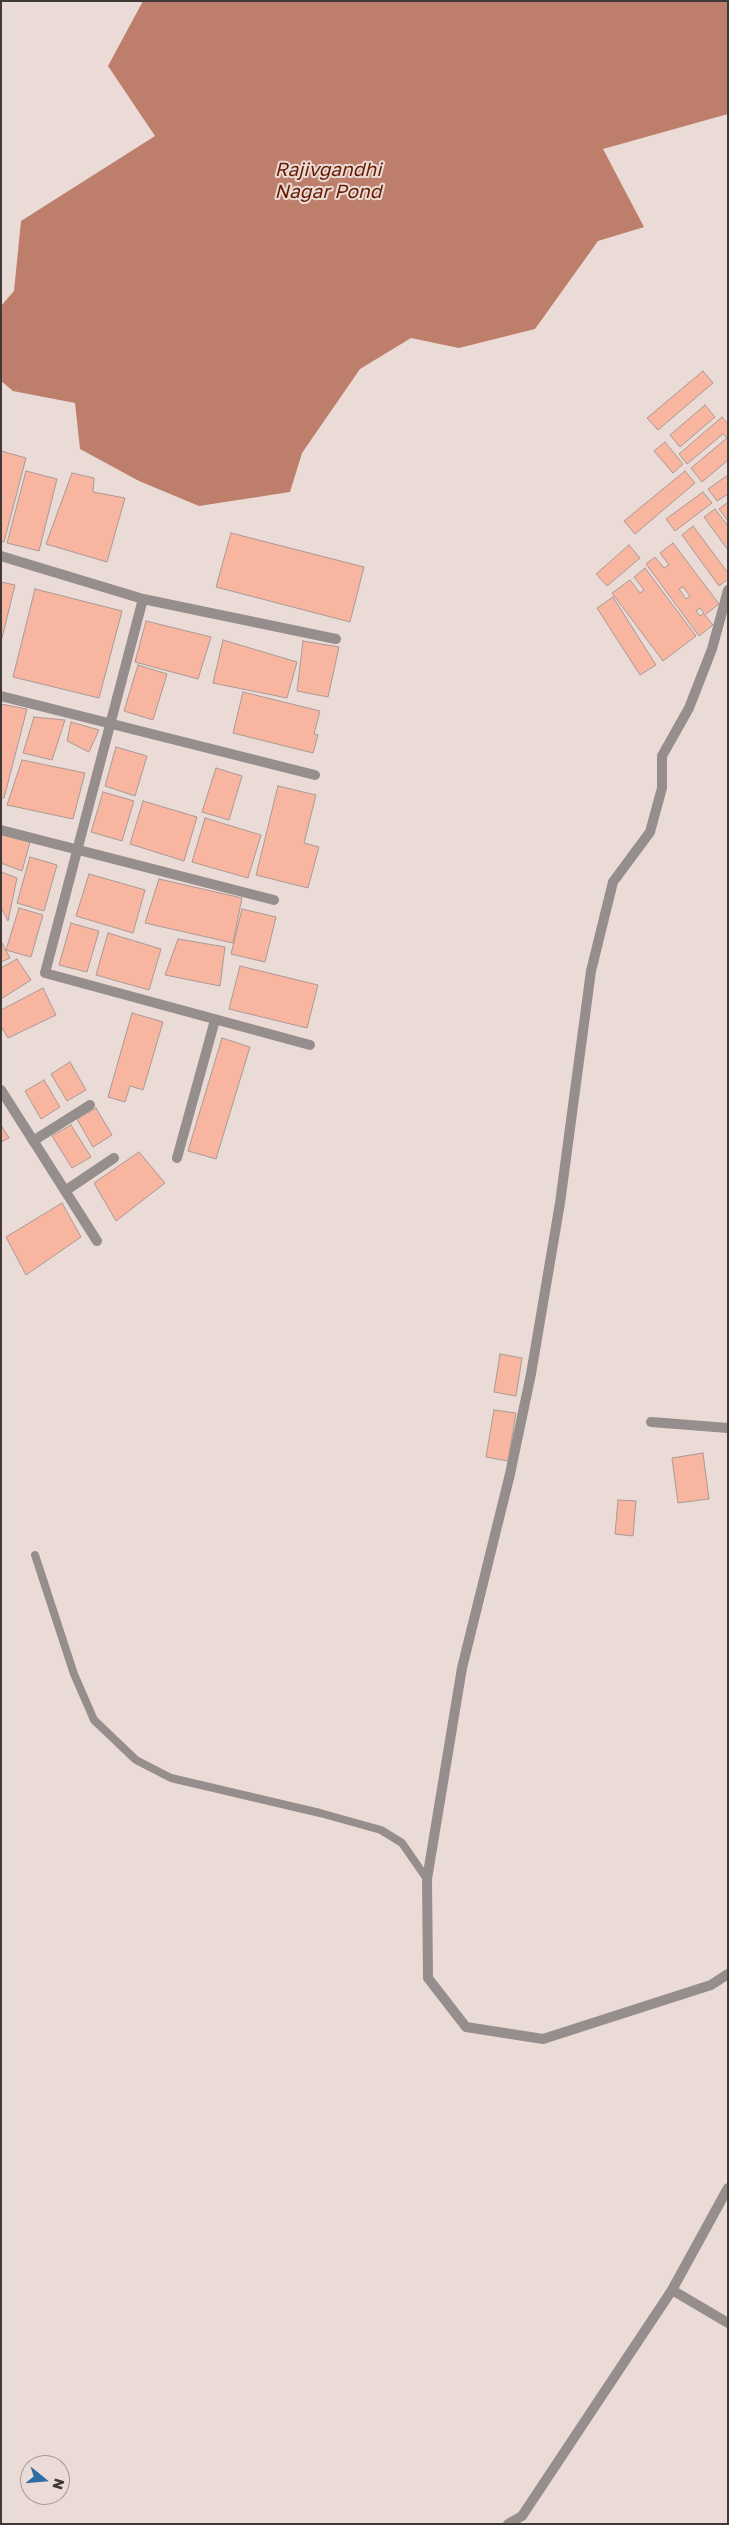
<!DOCTYPE html>
<style>
body{margin:0}
#map{position:relative;width:729px;height:2525px;overflow:hidden;background:#ebdbd6;font-family:"Golos Text",sans-serif}
canvas{display:block}
.frame{position:absolute;inset:0;border:2px solid #3f3937;pointer-events:none}
.north{position:absolute;left:20px;top:2455px;width:50px;height:50px;box-sizing:border-box;background:#ebdbd6;border:1px solid #a69a96;border-radius:50%;rotate:107deg;font-size:14px;font-weight:700;line-height:20px;text-align:center;color:#3f3937}
.north::after{content:'';display:block;margin:auto;width:18px;height:22px;background:#2f6ea5;clip-path:polygon(50% 0,100% 100%,50% 72%,0 100%)}
</style>
<div id="map">
<canvas width="729" height="2525"></canvas>
<div class="frame"></div>
<div class="north">N</div>
</div>
<script>
const ctx = document.querySelector('canvas').getContext('2d');
ctx.lineJoin = 'round';
function fillPath(path, color) { ctx.fillStyle = color; ctx.fill(path, 'evenodd'); }
const shape = rows => new Path2D(rows.map(r => 'M' + r).join(''));
function stroke(path, color, width, dash) { ctx.strokeStyle = color; ctx.lineWidth = width; ctx.lineCap = dash ? 'butt' : 'round'; ctx.setLineDash(dash || []); ctx.stroke(path); }
function label(font, color, halo, rows, align = 'center') {
  ctx.font = font + ' "Golos Text",sans-serif'; ctx.lineWidth = 4; ctx.setLineDash([]); ctx.textBaseline = 'middle'; ctx.strokeStyle = halo; ctx.fillStyle = color; for (const [text, x, y, turn = 0] of rows) {
    ctx.save(); ctx.translate(x, y); ctx.rotate((+turn || 0) * Math.PI / 180); ctx.textAlign = isNaN(turn) ? turn : align; if (halo) ctx.strokeText(text, 0, 0); ctx.fillText(text, 0, 0); ctx.restore();
  }
}
const water = shape([
 [143,1,728,1,728,114,603,149,644,227,598,241,535,329,459,348,411,338,360,369,302,453,290,492,199,506,139,481,80,449,75,403,13,391,1,381,1,306,14,291,21,221,155,136,108,66]
]);
const building = shape([
 [703,371,713,383,658,430,647,418,703,371],
 [705,405,715,417,680,447,670,435,705,405],
 [722,417,728,424,728,460,702,482,691,468,727,438,723,434,687,464,679,454,722,417],
 [665,442,683,464,673,473,654,451,665,442],
 [1,451,26,458,4,542,1,541,1,451],
 [26,471,57,479,39,551,7,543,26,471],
 [685,471,695,483,635,534,624,521,685,471],
 [72,473,94,478,93,492,125,498,107,562,46,544,72,473],
 [728,475,728,494,717,501,708,489,728,475],
 [703,492,712,503,675,531,666,519,703,492],
 [728,502,728,521,719,509,728,502],
 [715,509,728,526,728,550,704,517,715,509],
 [693,526,728,573,728,579,719,586,682,535,693,526],
 [231,533,364,567,350,622,216,587,231,533],
 [673,543,719,604,705,615,713,625,699,636,646,564,655,557,664,568,669,565,660,553,673,543],
 [683,587,690,596,686,599,679,589,683,587],
 [700,608,704,613,700,616,696,611,700,608],
 [629,545,640,558,607,586,596,574,629,545],
 [645,568,696,636,663,661,612,593,630,580,640,593,644,590,634,577,645,568],
 [1,582,15,585,1,642,1,582],
 [35,589,122,611,99,698,13,677,35,589],
 [613,597,656,665,640,675,597,608,613,597],
 [146,621,211,637,198,679,135,662,146,621],
 [223,640,297,662,287,698,213,683,223,640],
 [303,641,339,647,328,697,297,691,303,641],
 [138,665,167,674,153,720,124,711,138,665],
 [243,692,320,711,314,734,318,735,313,753,233,733,243,692],
 [1,704,27,709,4,798,1,798,1,704],
 [34,717,65,720,52,760,23,753,34,717],
 [71,722,99,730,89,752,67,741,71,722],
 [116,747,147,756,135,796,105,786,116,747],
 [22,760,85,773,73,819,7,805,22,760],
 [216,768,242,776,229,820,202,812,216,768],
 [278,786,316,795,304,843,319,847,308,888,256,875,278,786],
 [103,792,134,801,122,841,91,832,103,792],
 [143,801,197,817,184,861,130,844,143,801],
 [205,818,261,835,248,878,192,862,205,818],
 [1,834,30,842,22,871,1,863,1,834],
 [30,857,57,865,44,911,17,903,30,857],
 [1,872,17,878,8,921,1,907,1,872],
 [89,874,145,890,133,933,76,916,89,874],
 [159,879,242,898,233,943,145,923,159,879],
 [19,908,43,915,31,957,6,950,19,908],
 [242,909,276,917,265,962,231,954,242,909],
 [71,923,99,931,87,972,59,965,71,923],
 [108,933,161,949,149,990,96,975,108,933],
 [178,939,225,947,220,986,165,975,178,939],
 [1,941,10,958,1,962,1,941],
 [17,959,31,980,1,999,1,968,17,959],
 [240,966,318,985,307,1028,229,1009,240,966],
 [43,988,56,1015,8,1038,1,1026,1,1010,43,988],
 [132,1013,163,1022,143,1090,130,1086,125,1102,108,1097,132,1013],
 [222,1038,250,1047,216,1159,188,1151,222,1038],
 [70,1062,86,1090,67,1101,51,1074,70,1062],
 [44,1080,60,1107,41,1119,25,1091,44,1080],
 [96,1108,112,1135,93,1147,77,1119,96,1108],
 [1,1125,9,1138,1,1142,1,1125],
 [71,1125,91,1157,72,1168,52,1136,71,1125],
 [139,1152,165,1183,116,1221,94,1183,139,1152],
 [62,1203,81,1237,26,1275,6,1237,62,1203],
 [500,1354,522,1358,516,1396,494,1392,500,1354],
 [494,1410,516,1413,508,1461,486,1457,494,1410],
 [703,1453,709,1499,678,1503,672,1458,703,1453],
 [618,1500,636,1501,633,1536,615,1534,618,1500]
]);
const lane = shape([
 [35,1555,74,1674,94,1720,136,1760,171,1778,320,1813,381,1830,402,1843,427,1879]
]);
const street = shape([
 [1,556,143,599,336,639],
 [728,590,712,649,689,708,662,756,662,788,650,832,613,882,591,971,560,1203,531,1374,510,1474,462,1668,427,1879,428,1978,466,2027,543,2039,711,1985,728,1974],
 [143,599,45,973,310,1045],
 [1,696,315,775],
 [1,830,274,900],
 [1,1090,97,1241],
 [33,1141,90,1105],
 [177,1158,215,1020],
 [65,1191,114,1158],
 [651,1422,728,1428],
 [672,2290,728,2323],
 [508,2524,522,2516,672,2290,728,2188]
]);
const waterNames = [
 ["Rajivgandhi",328,170],
 ["Nagar Pond",328,192]
];
fillPath(water, '#bd7e6b');
fillPath(building, '#f8b5a0');
stroke(building, '#a99995', 1);
stroke(lane, '#958e8c', 8);
stroke(street, '#958e8c', 10);
label('italic 19px', '#671b00', '#ebdbd6', waterNames);
</script>
